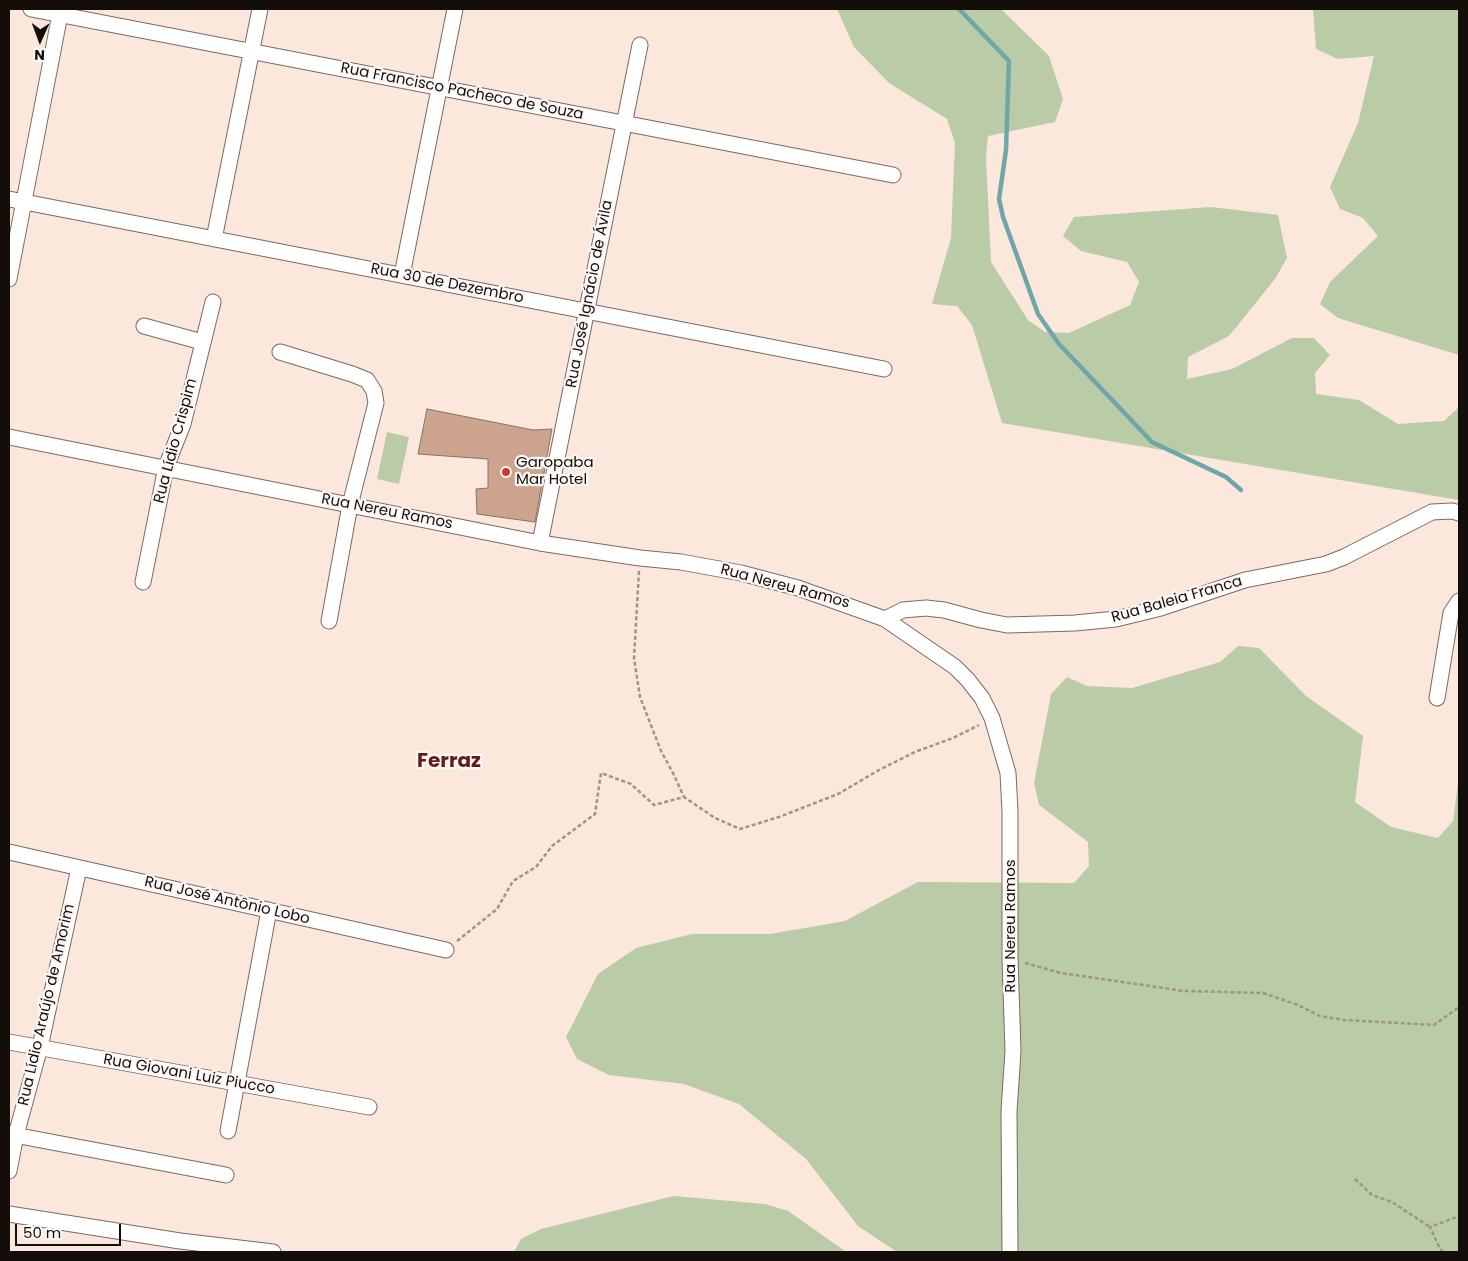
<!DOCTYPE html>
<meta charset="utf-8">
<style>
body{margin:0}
#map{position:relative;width:1468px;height:1261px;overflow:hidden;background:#fce7dc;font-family:Poppins,sans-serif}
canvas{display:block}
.frame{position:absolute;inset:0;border:10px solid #140e0a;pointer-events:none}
.north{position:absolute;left:15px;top:15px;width:50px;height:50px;-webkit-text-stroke:4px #fcf8f6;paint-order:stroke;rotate:182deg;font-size:14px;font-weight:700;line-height:20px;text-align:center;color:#140e0a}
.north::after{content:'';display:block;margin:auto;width:18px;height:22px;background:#140e0a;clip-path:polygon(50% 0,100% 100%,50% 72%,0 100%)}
.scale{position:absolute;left:15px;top:1224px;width:106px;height:22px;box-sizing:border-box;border:2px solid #140e0a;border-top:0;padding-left:6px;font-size:15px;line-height:18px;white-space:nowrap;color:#140e0a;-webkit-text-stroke:4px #fcf8f6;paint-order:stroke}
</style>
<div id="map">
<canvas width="1468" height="1261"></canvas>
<div class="frame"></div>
<div class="north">N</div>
<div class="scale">50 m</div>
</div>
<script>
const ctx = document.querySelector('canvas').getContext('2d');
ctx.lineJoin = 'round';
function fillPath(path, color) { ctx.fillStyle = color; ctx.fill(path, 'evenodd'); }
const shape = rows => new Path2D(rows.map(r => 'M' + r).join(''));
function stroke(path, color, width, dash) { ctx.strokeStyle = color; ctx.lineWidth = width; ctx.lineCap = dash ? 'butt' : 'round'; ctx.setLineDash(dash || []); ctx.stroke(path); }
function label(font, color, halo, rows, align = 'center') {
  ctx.font = font + ' Poppins,sans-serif'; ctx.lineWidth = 4.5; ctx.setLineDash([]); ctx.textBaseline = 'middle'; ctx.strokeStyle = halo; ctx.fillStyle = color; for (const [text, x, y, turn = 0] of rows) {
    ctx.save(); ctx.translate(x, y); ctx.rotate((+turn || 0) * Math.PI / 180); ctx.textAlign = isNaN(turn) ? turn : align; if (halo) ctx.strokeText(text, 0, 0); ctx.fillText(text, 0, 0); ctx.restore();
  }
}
const green = shape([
 [837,9,1001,9,1049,56,1063,99,1055,122,988,136,986,157,991,262,1028,320,1045,332,1069,333,1130,305,1139,282,1127,262,1081,251,1063,236,1074,217,1211,207,1278,215,1287,258,1275,279,1229,336,1188,357,1187,379,1232,369,1292,338,1314,338,1330,355,1315,373,1316,394,1359,400,1398,424,1444,421,1459,407,1459,500,1002,423,972,325,957,306,932,304,951,238,955,143,947,119,889,83,854,47],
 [1313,9,1459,9,1459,355,1338,318,1320,304,1330,282,1378,236,1363,218,1340,209,1330,187,1358,123,1374,56,1338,59,1316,49],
 [387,432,409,437,399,484,377,479],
 [1238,646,1259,648,1306,696,1363,736,1355,802,1391,827,1438,838,1453,821,1459,776,1459,1252,897,1252,858,1226,806,1159,739,1104,684,1084,609,1075,577,1059,566,1037,598,974,636,948,692,934,770,934,845,921,918,882,1074,883,1089,866,1088,842,1039,805,1034,783,1051,694,1067,677,1087,686,1132,688,1220,662],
 [674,1196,765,1204,788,1211,845,1251,850,1252,514,1252,521,1239,541,1229]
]);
const stream = shape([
 [959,9,1009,61,1006,150,999,199,1003,217,1038,314,1059,344,1152,442,1226,477,1241,490]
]);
const building = shape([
 [427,409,533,430,552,429,535,522,477,514,476,489,488,488,488,459,418,454,427,409]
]);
const path = shape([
 [639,571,634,658,640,697,661,751,673,773,684,797],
 [457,941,497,909,513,881,536,867,552,846,595,814,601,773,631,784,654,805,684,797,715,818,740,829,779,817,838,794,879,770,915,752,953,738,979,725],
 [1025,963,1061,973,1184,991,1263,993,1298,1005,1320,1016,1344,1020,1434,1025,1459,1007],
 [1355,1179,1372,1195,1392,1202,1430,1227],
 [1443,1252,1440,1249,1430,1227,1459,1216]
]);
const minor = shape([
 [31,9,893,175],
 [9,199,884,369],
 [214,239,260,9],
 [402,275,455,9],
 [9,279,61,9],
 [144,326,202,342],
 [280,352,352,374,367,380,374,391,376,403,350,505,329,621],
 [9,437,540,543,640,558,681,562,741,573,798,588,885,619,955,667,968,680,982,698,992,718,1008,773,1010,811,1010,958,1013,1051,1009,1111,1010,1252],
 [540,543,640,45],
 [143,582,166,467,183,424,213,302],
 [885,619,903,610,926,608,944,610,981,620,1007,625,1075,623,1116,619,1161,608,1245,580,1326,564,1344,557,1432,512,1452,511,1459,513],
 [1437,698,1451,613,1459,601],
 [9,852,446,950],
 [9,1042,369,1107],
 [228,1131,269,910],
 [9,1134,226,1175],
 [9,1171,16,1135,40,1047,79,868],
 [9,1214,180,1241,273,1252]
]);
const markers = [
 [506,472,5,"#c93c2d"]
];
const streetNames = [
 ["Rua Francisco Pacheco de Souza",462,92,11],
 ["Rua 30 de Dezembro",447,284,11],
 ["Rua José Ignácio de Ávila",590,294,-79],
 ["Rua Lídio Crispim",176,441,-75],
 ["Rua Nereu Ramos",387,512,11],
 ["Rua Nereu Ramos",785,587,15],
 ["Rua Baleia Franca",1177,600,-16],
 ["Rua José Antônio Lobo",227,901,13],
 ["Rua Nereu Ramos",1011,926,-90],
 ["Rua Lídio Araújo de Amorim",47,1005,-77],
 ["Rua Giovani Luiz Piucco",189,1075,10]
];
const poiNames = [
 ["Garopaba",516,463],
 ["Mar Hotel",516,480]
];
const districtNames = [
 ["Ferraz",449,762]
];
fillPath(green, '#bacba7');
stroke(stream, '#6fa7a9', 4.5);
fillPath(building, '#cca38d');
stroke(building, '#847268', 1);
stroke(minor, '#7c6a61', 17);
stroke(path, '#a1928a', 2.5, [4, 2.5]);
stroke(minor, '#fff', 15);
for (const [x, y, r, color] of markers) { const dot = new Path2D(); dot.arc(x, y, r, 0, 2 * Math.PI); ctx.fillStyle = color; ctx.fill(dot); stroke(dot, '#fcf8f6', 2); }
label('15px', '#140e0a', '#fcf8f6', streetNames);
label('15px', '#140e0a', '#fcf8f6', poiNames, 'left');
label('bold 20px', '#621e16', '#fcf8f6', districtNames);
</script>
